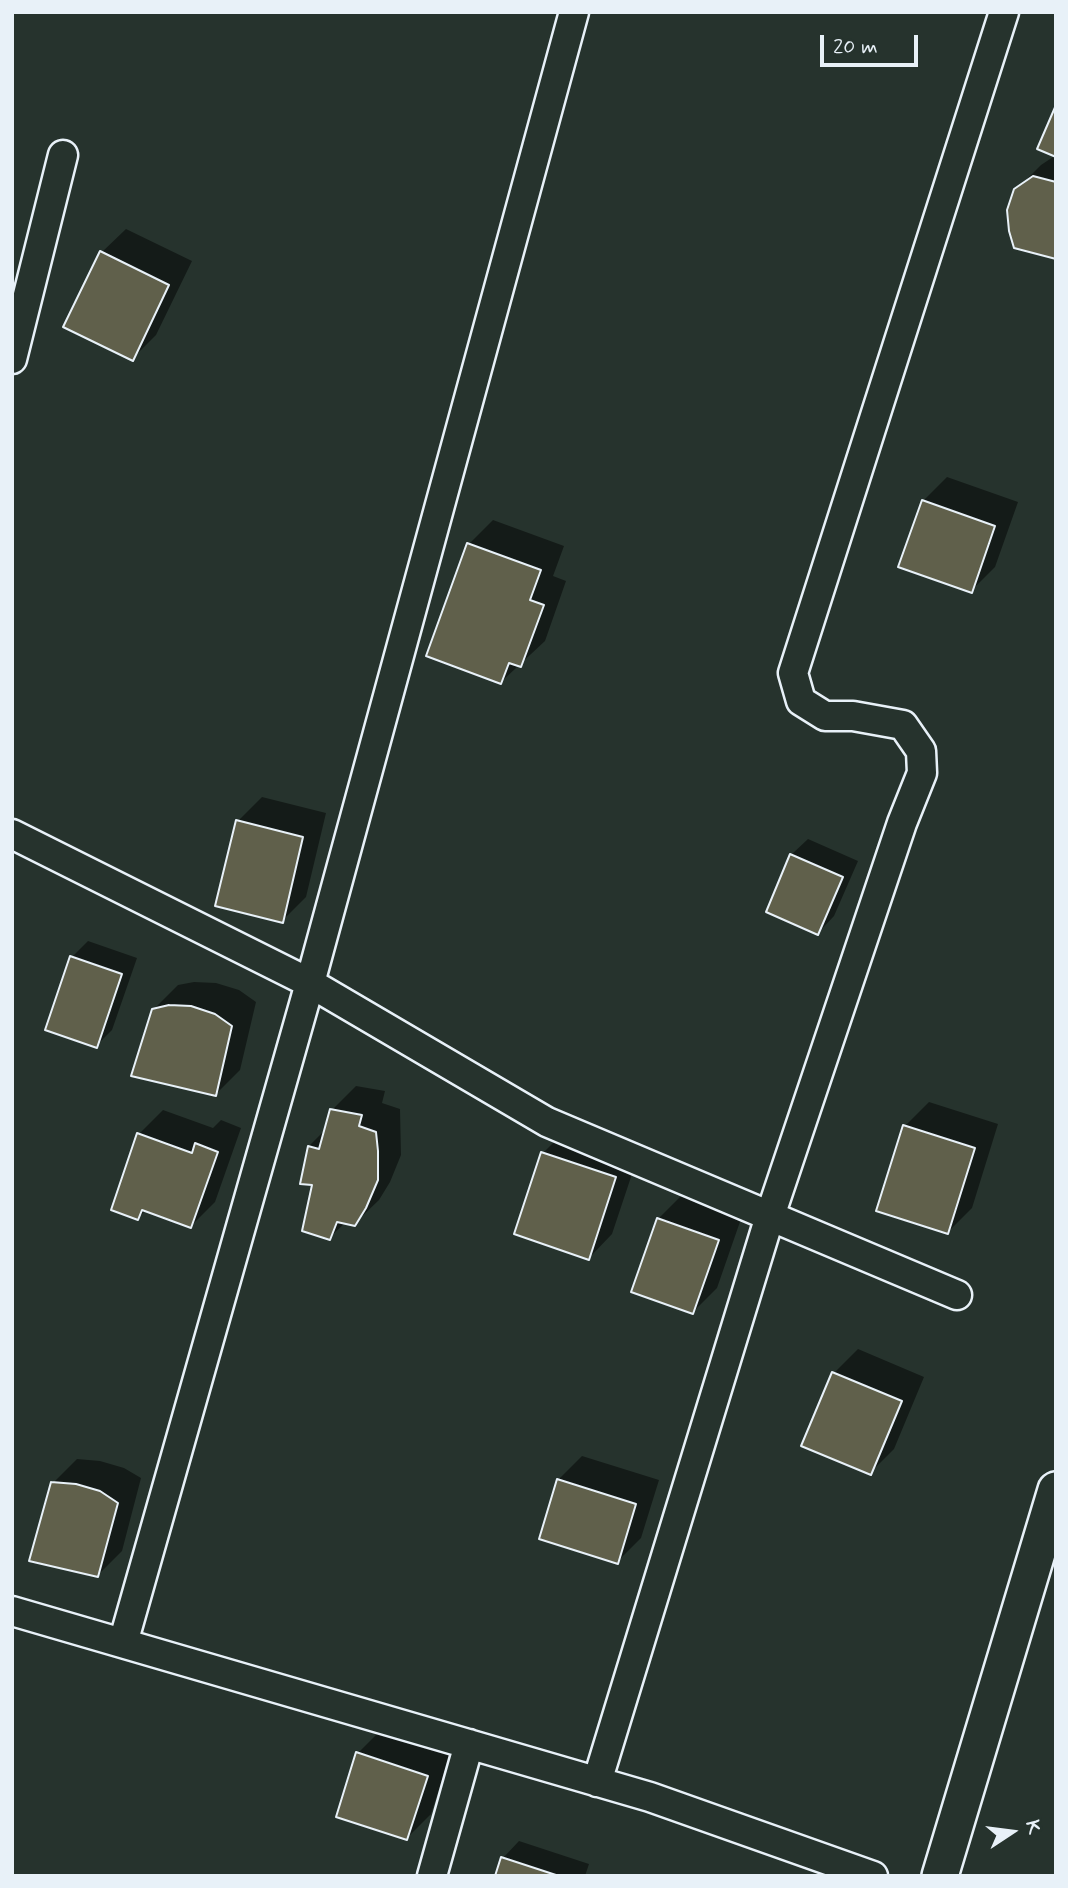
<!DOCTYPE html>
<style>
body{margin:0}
#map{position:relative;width:1068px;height:1888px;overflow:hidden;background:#26332d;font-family:Mynerve,sans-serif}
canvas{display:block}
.frame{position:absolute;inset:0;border:14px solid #e8f1f8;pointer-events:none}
.north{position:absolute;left:977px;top:1797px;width:70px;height:70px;-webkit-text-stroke:5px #26332d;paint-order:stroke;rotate:77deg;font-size:19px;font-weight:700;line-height:28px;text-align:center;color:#e8f1f8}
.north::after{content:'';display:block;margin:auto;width:24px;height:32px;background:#e8f1f8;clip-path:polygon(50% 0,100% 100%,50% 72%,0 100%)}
.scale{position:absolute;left:820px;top:35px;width:98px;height:32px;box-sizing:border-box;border:4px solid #e8f1f8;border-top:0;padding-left:9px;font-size:21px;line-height:24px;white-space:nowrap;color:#e8f1f8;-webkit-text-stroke:5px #26332d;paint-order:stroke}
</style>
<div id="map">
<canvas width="1068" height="1888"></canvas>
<div class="frame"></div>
<div class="north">K</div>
<div class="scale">20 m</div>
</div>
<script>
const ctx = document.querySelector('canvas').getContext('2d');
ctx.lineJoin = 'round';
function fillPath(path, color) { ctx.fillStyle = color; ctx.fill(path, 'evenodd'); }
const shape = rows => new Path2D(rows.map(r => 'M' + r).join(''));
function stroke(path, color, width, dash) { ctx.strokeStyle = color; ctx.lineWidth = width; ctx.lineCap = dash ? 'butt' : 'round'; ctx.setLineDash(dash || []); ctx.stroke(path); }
const shadow = shape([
 [1056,155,1056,257,1016,190,1041,165],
 [126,229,192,261,156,335,132,359,102,252],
 [947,477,1018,502,995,567,971,591,923,501],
 [493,520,564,546,553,576,566,581,545,641,501,682,469,544],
 [262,797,326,813,306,897,282,921,238,821],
 [808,839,858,861,834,916,818,933,791,855],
 [88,941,137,958,112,1030,96,1046,72,957],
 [194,982,216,983,239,990,256,1002,240,1070,216,1094,153,1010,178,985],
 [356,1086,385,1091,382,1103,400,1109,401,1155,390,1182,379,1200,354,1224,346,1222,329,1238,314,1184,309,1146,326,1129,332,1110],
 [929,1102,998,1124,972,1208,948,1232,905,1126],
 [163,1110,213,1128,221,1120,241,1128,215,1202,191,1226,146,1210,138,1218,139,1134],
 [567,1129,639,1153,612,1234,589,1258,543,1153],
 [682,1195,742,1216,717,1288,693,1312,658,1219],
 [858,1349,924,1377,894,1449,870,1473,834,1373],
 [582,1456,659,1480,641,1538,617,1562,558,1480],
 [77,1459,100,1461,124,1468,141,1478,122,1551,98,1575,53,1483],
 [382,1729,451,1752,431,1814,407,1838,358,1753],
 [519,1841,589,1864,585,1876,497,1876,503,1858]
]);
const building = shape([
 [1056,105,1056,157,1037,149,1056,105],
 [1033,176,1056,182,1056,259,1014,248,1009,231,1007,210,1014,189,1033,176],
 [100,251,169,285,133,361,63,327,100,251],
 [922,500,995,526,972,593,898,567,922,500],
 [467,543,541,570,530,600,544,605,521,667,509,663,501,684,426,656,467,543],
 [236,820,303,837,283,923,215,906,236,820],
 [790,854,843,877,818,935,766,912,790,854],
 [70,956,122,974,97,1048,45,1030,70,956],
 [169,1005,191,1006,215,1014,232,1026,216,1096,131,1076,152,1009,169,1005],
 [330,1109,362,1115,359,1126,376,1132,378,1151,378,1180,366,1208,355,1226,337,1222,330,1240,302,1231,312,1185,300,1184,308,1146,319,1149,330,1109],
 [903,1125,975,1148,948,1234,876,1211,903,1125],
 [137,1133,192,1153,195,1143,218,1152,191,1228,142,1210,138,1220,111,1210,137,1133],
 [541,1152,616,1177,589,1260,514,1234,541,1152],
 [657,1218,719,1240,693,1314,631,1292,657,1218],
 [832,1372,902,1401,871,1475,801,1446,832,1372],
 [557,1479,636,1504,618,1564,539,1539,557,1479],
 [51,1482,76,1484,100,1491,118,1503,98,1577,29,1561,51,1482],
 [356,1752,428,1776,407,1840,336,1817,356,1752],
 [501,1857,559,1876,495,1876,501,1857]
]);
const minor = shape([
 [12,359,63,155],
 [12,834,310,983,547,1122,957,1295],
 [12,1611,650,1797,873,1876],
 [123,1643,310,983,574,12],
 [597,1782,770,1216,902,823,922,773,921,751,903,725,853,716,825,716,801,701,793,673,1004,12],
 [432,1876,469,1744]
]);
const tertiary = shape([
 [940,1876,1056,1490]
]);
fillPath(shadow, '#0007');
fillPath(building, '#60604b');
stroke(building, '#e8f1f8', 2);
stroke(minor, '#e8f1f8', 33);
stroke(tertiary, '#e8f1f8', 40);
stroke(minor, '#26332d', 28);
stroke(tertiary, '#26332d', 35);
</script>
